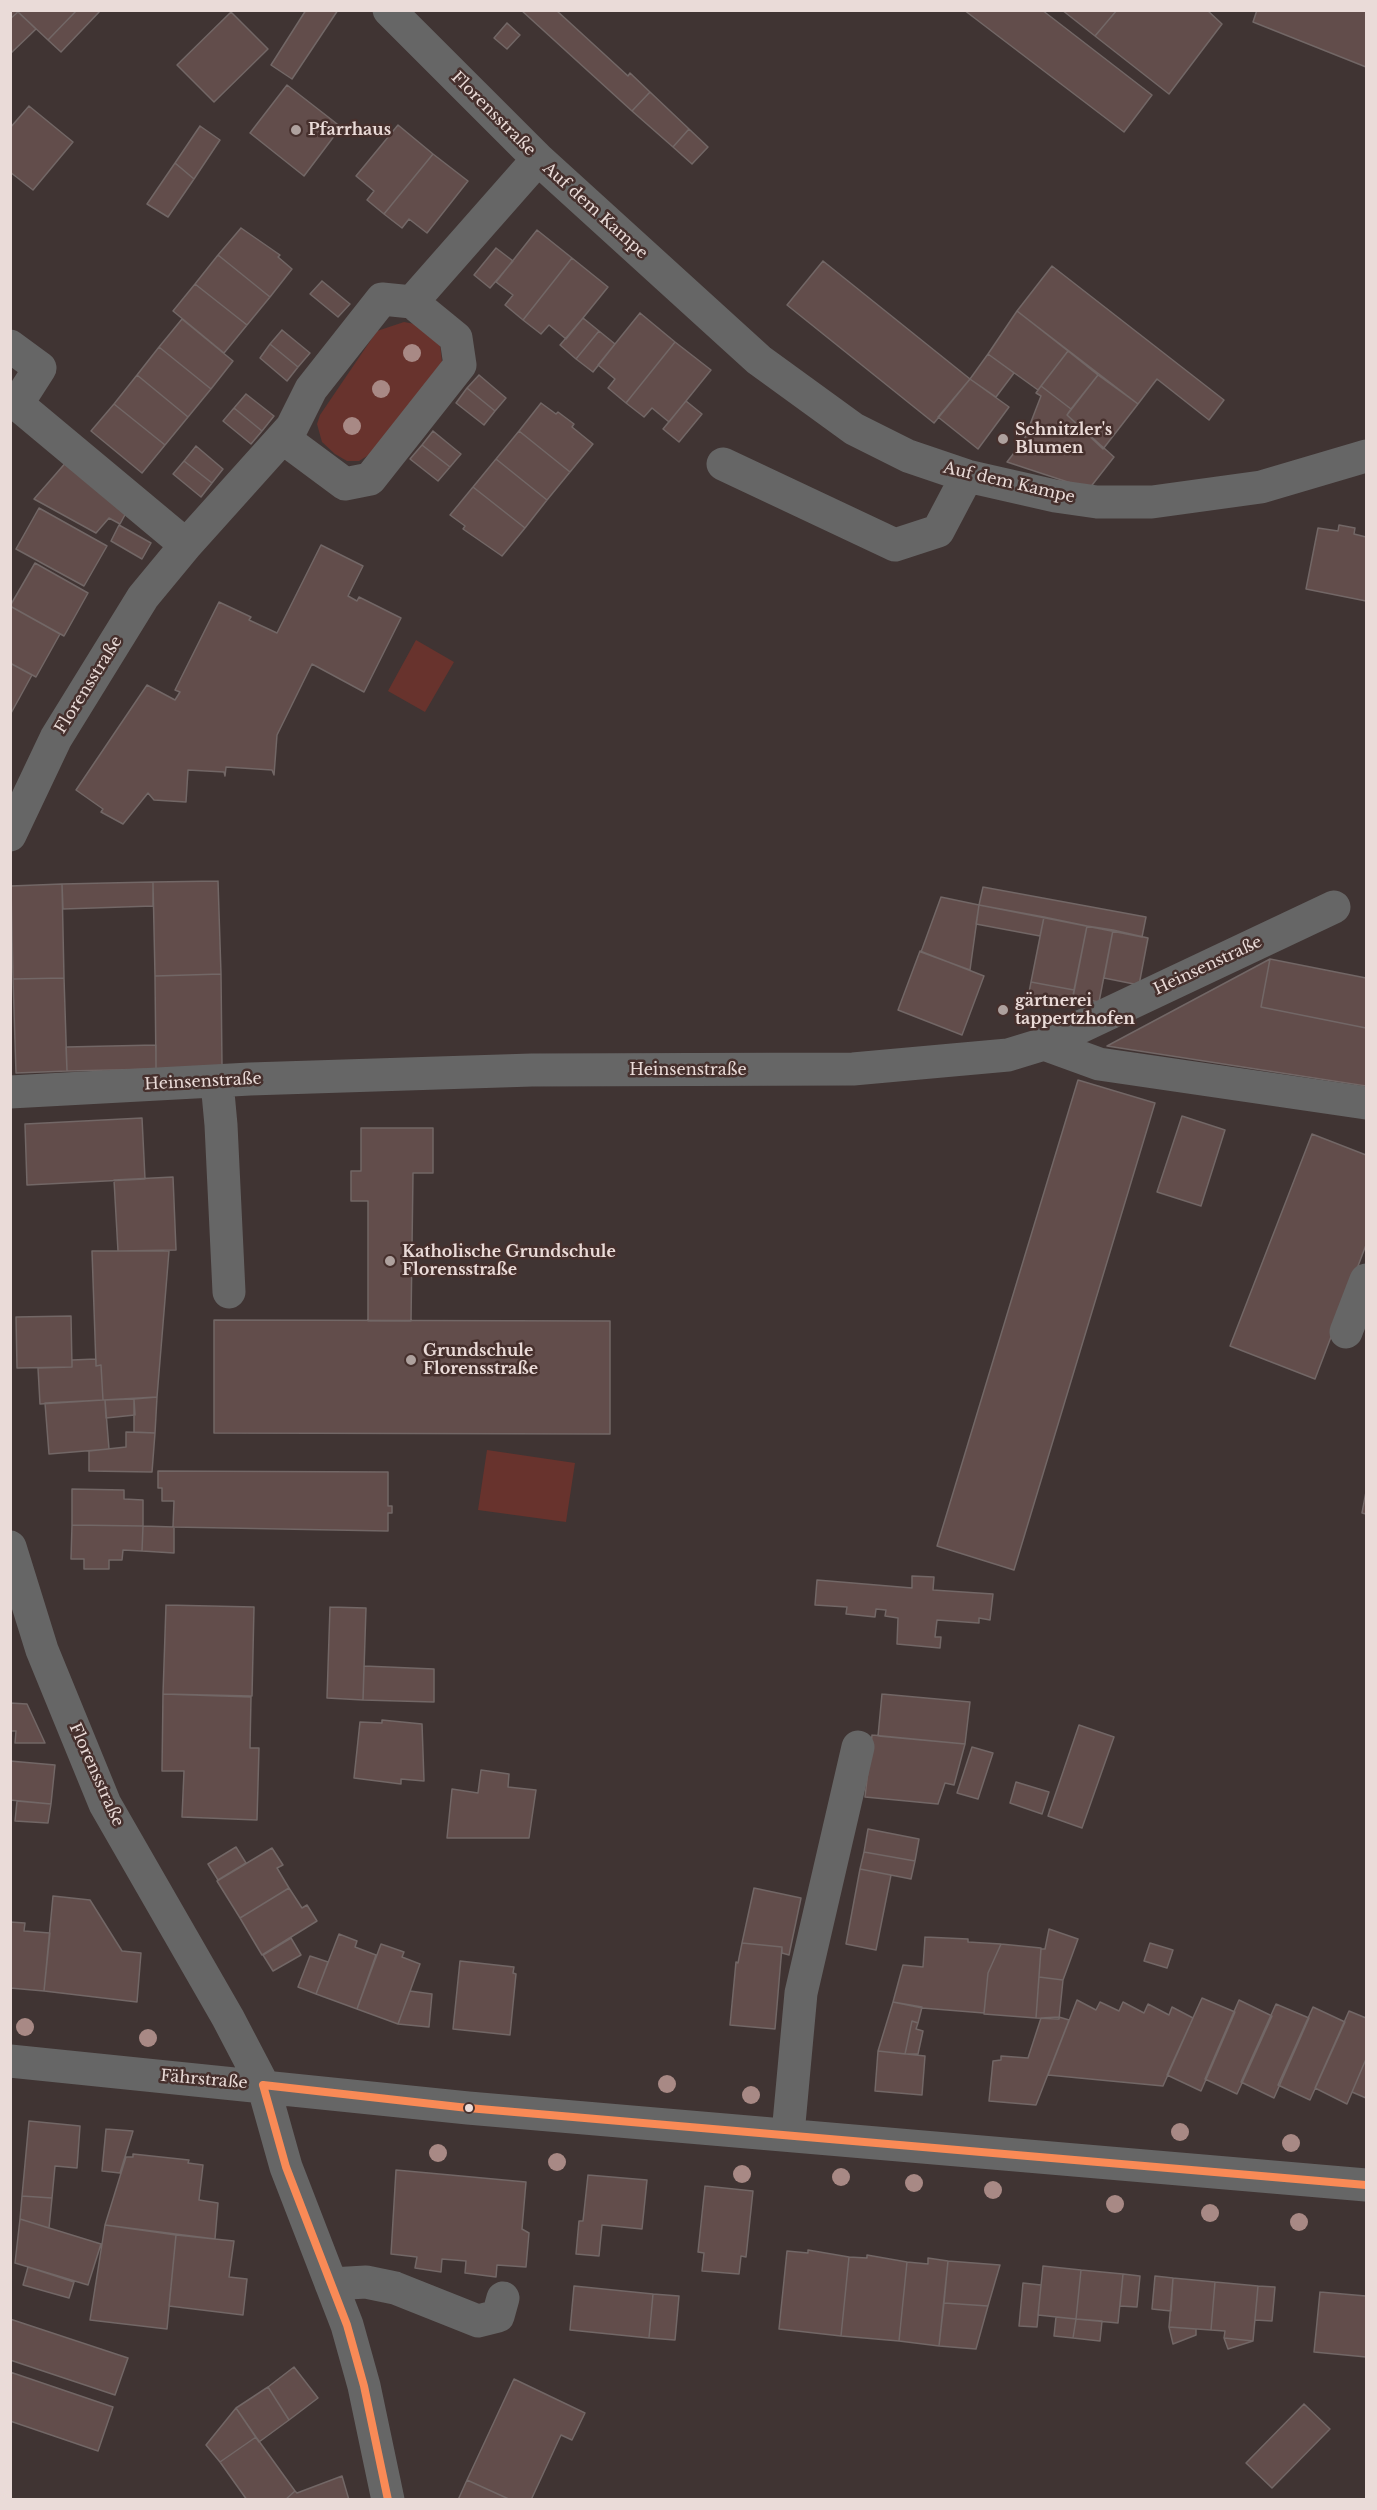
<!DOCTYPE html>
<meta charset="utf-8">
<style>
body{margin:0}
#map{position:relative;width:1377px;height:2510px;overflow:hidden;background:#403433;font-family:"Libre Baskerville",serif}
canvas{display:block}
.frame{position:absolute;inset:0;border:12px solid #eadbd8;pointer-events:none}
</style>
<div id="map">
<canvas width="1377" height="2510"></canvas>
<div class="frame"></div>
</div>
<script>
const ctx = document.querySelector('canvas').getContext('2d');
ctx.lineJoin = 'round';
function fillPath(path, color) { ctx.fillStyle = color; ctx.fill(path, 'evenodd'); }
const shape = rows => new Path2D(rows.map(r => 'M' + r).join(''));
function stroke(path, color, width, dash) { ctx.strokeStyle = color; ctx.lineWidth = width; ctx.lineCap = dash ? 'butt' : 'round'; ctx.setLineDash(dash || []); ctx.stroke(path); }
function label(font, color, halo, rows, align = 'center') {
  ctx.font = font + ' "Libre Baskerville",serif'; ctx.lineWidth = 5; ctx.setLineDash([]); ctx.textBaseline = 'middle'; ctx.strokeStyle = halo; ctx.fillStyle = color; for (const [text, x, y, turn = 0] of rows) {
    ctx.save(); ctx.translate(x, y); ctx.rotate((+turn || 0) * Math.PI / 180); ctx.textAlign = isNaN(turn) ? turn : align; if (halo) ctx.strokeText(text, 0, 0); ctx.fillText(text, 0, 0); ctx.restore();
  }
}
const green = shape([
 [404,322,415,324,440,344,442,362,372,453,359,461,347,461,335,454,322,442,317,424,320,415,377,331],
 [416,640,454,662,425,712,388,691],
 [487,1450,575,1463,566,1522,478,1510]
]);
const building = shape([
 [10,10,18,12,10,19,10,10],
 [16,10,77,10,48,40,16,10],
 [77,10,101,10,61,52,48,40,77,10],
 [306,10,338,10,292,79,271,65,306,10],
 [521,10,556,10,628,76,630,73,650,92,632,111,521,10],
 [964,10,1042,10,1152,95,1124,132,964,10],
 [1062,10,1117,10,1095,36,1062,10],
 [1117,10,1207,10,1222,24,1169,94,1095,36,1117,10],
 [1257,10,1366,10,1366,67,1253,22,1257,10],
 [18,12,36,29,10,54,10,19,18,12],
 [231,12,268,49,214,102,177,65,231,12],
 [507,23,520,35,507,49,494,38,507,23],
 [287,85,341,127,304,176,250,133,287,85],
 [650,92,689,129,673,147,632,111,650,92],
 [29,106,73,142,33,190,10,172,10,128,29,106],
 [398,125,433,154,384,214,367,200,374,191,356,176,398,125],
 [200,126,220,140,194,179,175,163,200,126],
 [689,129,708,147,692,164,673,147,689,129],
 [433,154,468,181,427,233,409,219,402,228,384,214,433,154],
 [175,163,194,179,168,217,147,204,175,163],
 [241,228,280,255,278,257,292,269,270,297,218,255,241,228],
 [537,230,572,258,523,320,505,305,513,295,496,282,537,230],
 [496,248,513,261,490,288,474,275,496,248],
 [218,255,270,297,247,325,195,284,218,255],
 [572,258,608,287,566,339,549,325,541,334,523,320,572,258],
 [823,261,970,379,934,423,787,305,823,261],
 [1052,266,1224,400,1209,420,1157,379,1138,404,1017,311,1052,266],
 [322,281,350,304,338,317,310,294,322,281],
 [195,284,247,325,224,353,173,311,195,284],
 [1017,311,1068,351,1038,390,988,354,1017,311],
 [640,313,675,342,626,403,608,388,615,379,598,365,640,313],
 [583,318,599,331,576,359,560,345,583,318],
 [182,319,233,361,211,389,159,347,182,319],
 [282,330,310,353,298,367,270,344,282,330],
 [599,331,615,344,593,372,576,359,599,331],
 [675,342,711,370,669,422,652,408,644,417,626,403,675,342],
 [270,344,298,367,287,381,260,358,270,344],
 [159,347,211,389,188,417,137,375,159,347],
 [1068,351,1098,375,1071,409,1041,386,1068,351],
 [988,354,1014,373,996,397,970,379,988,354],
 [137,375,188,417,165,445,114,404,137,375],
 [479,375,506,398,495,411,467,388,479,375],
 [1098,375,1138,404,1103,449,1067,415,1098,375],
 [970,379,1009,407,978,449,938,417,970,379],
 [1041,386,1071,409,1067,415,1114,457,1089,489,1007,462,1024,440,1041,396,1036,393,1041,386],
 [467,388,495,411,484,425,456,403,467,388],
 [246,394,274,416,262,431,234,408,246,394],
 [686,401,702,414,679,442,663,429,686,401],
 [541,403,556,414,558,412,574,424,572,427,593,444,570,472,519,431,541,403],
 [114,404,165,445,142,473,91,431,114,404],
 [234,408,262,431,251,444,223,421,234,408],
 [433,431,461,454,450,467,422,445,433,431],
 [519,431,570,472,547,500,496,459,519,431],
 [422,445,450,467,438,481,410,459,422,445],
 [196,446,223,469,212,483,184,461,196,446],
 [496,459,547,500,525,528,473,487,496,459],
 [68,460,127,511,120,524,109,518,96,533,34,499,68,460],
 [184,461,212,483,201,497,173,474,184,461],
 [473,487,525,528,502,556,463,529,465,526,450,515,473,487],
 [39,508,107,546,84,586,16,549,39,508],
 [119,525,151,543,142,559,111,541,119,525],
 [1339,525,1355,528,1354,534,1366,537,1366,601,1306,589,1318,528,1338,531,1339,525],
 [321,545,363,566,348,596,357,601,359,597,401,618,364,692,312,664,277,735,274,775,272,770,226,767,225,776,224,772,188,770,186,802,154,800,148,793,123,824,101,812,103,809,76,790,147,685,175,700,180,692,175,690,219,602,251,617,249,620,277,633,321,545],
 [35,563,88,593,64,636,10,606,35,563],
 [10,606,60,634,36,677,10,663,10,606],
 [10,663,32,675,10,715,10,663],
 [218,881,221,974,155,976,153,882,218,881],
 [153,882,153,906,63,909,62,884,153,882],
 [62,884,64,978,13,979,11,886,62,884],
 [983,887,1146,917,1142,937,979,905,983,887],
 [941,897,979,905,970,970,921,952,941,897],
 [979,905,1044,917,1040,936,976,924,979,905],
 [1044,917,1087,926,1074,990,1031,982,1044,917],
 [1087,926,1113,930,1099,1002,1073,997,1087,926],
 [1113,930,1148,938,1139,985,1104,978,1113,930],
 [920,951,984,976,962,1035,898,1010,920,951],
 [1270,959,1261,1007,1366,1028,1366,1086,1107,1046,1270,959],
 [1270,959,1366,978,1366,1028,1261,1007,1270,959],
 [221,974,222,1067,156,1069,155,976,221,974],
 [64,978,67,1071,16,1073,13,979,64,978],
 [1031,982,1074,990,1071,1006,1028,998,1031,982],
 [156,1045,156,1069,67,1071,66,1047,156,1045],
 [1078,1080,1155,1103,1014,1570,937,1546,1078,1080],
 [1182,1116,1225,1130,1201,1206,1157,1192,1182,1116],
 [142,1118,145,1179,27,1185,25,1124,142,1118],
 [361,1128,433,1128,433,1173,413,1173,411,1321,368,1321,368,1201,351,1201,351,1171,361,1171,361,1128],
 [1312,1134,1366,1155,1366,1245,1315,1379,1230,1346,1312,1134],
 [173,1177,176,1250,118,1251,114,1180,173,1177],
 [92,1251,169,1251,157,1397,103,1400,101,1365,96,1366,92,1251],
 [71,1316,72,1367,17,1368,16,1317,71,1316],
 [214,1320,610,1321,610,1434,214,1433,214,1320],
 [96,1359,96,1366,101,1365,103,1400,40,1404,38,1368,72,1367,72,1360,96,1359],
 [157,1397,155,1433,134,1432,134,1399,157,1397],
 [134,1399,135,1415,106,1418,105,1400,134,1399],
 [103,1400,105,1400,109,1449,49,1454,45,1403,103,1400],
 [126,1432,155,1433,152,1472,89,1471,89,1451,126,1447,126,1432],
 [158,1471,388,1472,388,1506,392,1506,392,1513,388,1513,388,1531,173,1527,174,1501,162,1501,162,1488,158,1488,158,1471],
 [72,1489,124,1490,124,1499,143,1500,143,1526,72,1525,72,1489],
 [1366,1492,1366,1514,1362,1513,1366,1492],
 [72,1525,143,1526,142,1551,123,1550,122,1560,109,1560,109,1569,84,1569,84,1559,71,1559,72,1525],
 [143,1526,174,1527,174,1553,142,1551,143,1526],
 [912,1576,934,1577,933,1590,993,1594,990,1620,979,1618,979,1623,937,1620,935,1637,941,1637,940,1648,897,1644,898,1618,885,1616,886,1610,876,1609,875,1617,846,1614,847,1607,815,1605,817,1580,912,1588,912,1576],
 [166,1605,254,1607,252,1696,163,1694,166,1605],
 [330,1607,366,1608,363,1700,327,1698,330,1607],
 [364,1666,434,1669,434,1702,363,1700,364,1666],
 [163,1694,251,1697,250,1748,259,1748,257,1820,182,1817,184,1771,162,1771,163,1694],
 [882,1694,970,1702,965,1744,878,1736,882,1694],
 [10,1703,27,1704,45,1743,15,1743,16,1731,10,1731,10,1703],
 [382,1720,422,1724,424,1781,401,1779,401,1784,354,1778,360,1722,382,1723,382,1720],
 [1079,1725,1114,1737,1082,1828,1048,1816,1079,1725],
 [872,1735,965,1744,954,1785,945,1783,938,1804,865,1797,872,1735],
 [972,1747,993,1753,978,1799,957,1793,972,1747],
 [10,1761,55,1765,51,1804,10,1800,10,1761],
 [481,1770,509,1774,508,1787,536,1790,529,1838,447,1838,452,1789,478,1793,481,1770],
 [1016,1782,1049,1792,1042,1814,1010,1803,1016,1782],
 [17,1801,51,1804,48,1823,15,1821,17,1801],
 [868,1829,919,1839,915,1861,864,1852,868,1829],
 [236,1847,246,1863,218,1880,208,1864,236,1847],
 [272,1848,283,1865,277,1868,289,1888,240,1918,217,1881,272,1848],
 [864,1852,915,1861,911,1879,860,1869,864,1852],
 [860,1869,891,1875,876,1950,846,1944,860,1869],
 [289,1888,302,1908,307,1905,317,1921,262,1955,240,1918,289,1888],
 [754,1888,801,1898,789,1955,782,1953,782,1947,742,1943,754,1888],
 [53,1896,90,1900,122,1951,141,1953,137,2002,44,1991,53,1896],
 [10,1922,25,1923,24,1931,50,1933,44,1991,10,1988,10,1922],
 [1049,1929,1078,1939,1063,1980,1039,1977,1041,1949,1045,1949,1049,1929],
 [339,1934,357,1941,355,1947,376,1955,357,2009,316,1994,339,1934],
 [925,1937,968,1939,968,1942,1001,1944,988,1973,984,2013,922,2008,893,2002,903,1965,923,1967,925,1937],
 [291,1938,301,1955,273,1971,263,1955,291,1938],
 [742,1943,782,1947,775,2029,730,2025,736,1962,738,1963,742,1943],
 [1150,1943,1173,1950,1167,1968,1144,1961,1150,1943],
 [381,1944,404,1952,402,1957,420,1964,398,2024,357,2009,381,1944],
 [1001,1944,1041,1948,1036,2018,984,2014,988,1973,1001,1944],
 [310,1956,328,1962,316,1994,298,1987,310,1956],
 [460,1961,514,1967,513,1973,516,1974,510,2035,453,2029,460,1961],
 [1039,1977,1063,1980,1059,2019,1036,2018,1039,1977],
 [410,1991,432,1994,429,2027,398,2024,410,1991],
 [1202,1998,1235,2012,1201,2091,1167,2075,1202,1998],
 [1077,2000,1096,2010,1100,2002,1119,2011,1123,2002,1144,2013,1148,2004,1169,2015,1172,2007,1193,2018,1163,2086,1048,2075,1077,2000],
 [1239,2000,1272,2016,1237,2094,1205,2079,1239,2000],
 [893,2002,922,2007,918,2023,912,2021,905,2054,878,2051,893,2002],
 [1276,2004,1309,2018,1274,2098,1241,2082,1276,2004],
 [1313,2007,1345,2022,1310,2100,1278,2085,1313,2007],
 [1349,2011,1366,2018,1366,2059,1347,2104,1315,2088,1349,2011],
 [1059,2017,1069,2020,1036,2105,989,2101,993,2061,1001,2060,1001,2056,1028,2058,1041,2018,1059,2017],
 [912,2021,918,2023,916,2029,923,2031,918,2054,905,2054,912,2021],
 [878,2051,925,2056,922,2095,875,2091,878,2051],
 [1366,2059,1366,2098,1352,2092,1366,2059],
 [29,2121,80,2126,77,2168,55,2166,52,2198,22,2196,29,2121],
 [106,2129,133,2131,120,2173,102,2171,106,2129],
 [133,2154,189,2160,188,2163,203,2165,199,2200,218,2203,215,2239,105,2225,126,2157,133,2157,133,2154],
 [396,2170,526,2182,522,2229,529,2233,526,2267,497,2265,496,2277,465,2273,466,2261,442,2259,441,2272,415,2268,417,2257,391,2254,396,2170],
 [588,2175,647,2180,642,2229,602,2225,599,2256,576,2254,579,2221,583,2221,588,2175],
 [705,2186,753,2191,746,2257,741,2256,739,2274,702,2271,704,2253,698,2252,705,2186],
 [22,2196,52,2198,49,2228,20,2219,22,2196],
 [20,2219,101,2244,88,2285,15,2263,20,2219],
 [105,2225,176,2235,167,2329,90,2320,105,2225],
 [176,2235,234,2241,229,2277,247,2279,243,2315,169,2306,176,2235],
 [808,2250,849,2257,841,2336,779,2329,787,2251,808,2253,808,2250],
 [867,2255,907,2262,899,2341,841,2336,849,2257,867,2258,867,2255],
 [928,2258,948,2261,939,2346,899,2341,907,2262,928,2264,928,2258],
 [948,2261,1000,2265,988,2306,944,2303,948,2261],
 [1043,2266,1081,2270,1076,2319,1038,2315,1043,2266],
 [28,2267,74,2282,69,2298,23,2285,28,2267],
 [1081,2270,1123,2274,1118,2323,1076,2319,1081,2270],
 [1123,2274,1140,2276,1137,2307,1120,2306,1123,2274],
 [1155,2276,1173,2278,1171,2311,1152,2309,1155,2276],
 [1173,2278,1215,2282,1211,2330,1169,2327,1173,2278],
 [1215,2282,1258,2286,1253,2341,1224,2338,1225,2331,1211,2330,1215,2282],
 [1023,2283,1041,2285,1037,2327,1019,2326,1023,2283],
 [574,2286,653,2294,649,2338,570,2330,574,2286],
 [1258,2286,1275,2287,1272,2321,1255,2320,1258,2286],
 [1320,2292,1366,2296,1366,2357,1314,2352,1320,2292],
 [653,2294,679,2296,675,2340,649,2338,653,2294],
 [944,2303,988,2306,976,2349,939,2346,944,2303],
 [1056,2317,1076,2319,1073,2338,1054,2336,1056,2317],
 [10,2319,128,2358,115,2395,10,2360,10,2319],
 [1076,2319,1102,2321,1100,2341,1073,2338,1076,2319],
 [1169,2327,1196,2329,1196,2335,1173,2344,1169,2327],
 [1224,2338,1253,2341,1228,2349,1224,2338],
 [294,2367,318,2398,289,2420,268,2387,294,2367],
 [10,2372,113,2407,98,2451,10,2421,10,2372],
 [514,2379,585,2413,572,2440,561,2435,531,2500,511,2500,467,2480,514,2379],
 [268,2387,289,2420,259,2442,236,2408,268,2387],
 [1304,2404,1330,2429,1272,2488,1246,2463,1304,2404],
 [236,2408,256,2437,220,2462,206,2445,236,2408],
 [256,2437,295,2491,285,2500,247,2500,220,2462,256,2437],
 [342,2476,349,2500,285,2500,295,2491,297,2493,342,2476],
 [467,2480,511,2500,458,2500,467,2480]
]);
const minor = shape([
 [538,159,759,360,854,429,908,456,967,476,1055,496,1097,502,1152,502,1261,487,1366,456],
 [10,346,40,368,17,404,186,545],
 [283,438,345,484,370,479,460,365,456,338,412,302],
 [723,464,895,545,938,531,967,476],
 [10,835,56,738,143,597,186,545,292,427,311,389,382,299,412,302,538,159,389,10],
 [1044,1044,1099,1064,1366,1103],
 [217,1082,221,1125,229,1292],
 [10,1092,250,1079,532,1070,853,1069,1008,1055,1044,1044,1334,907],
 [1346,1332,1366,1280],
 [10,1547,42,1650,105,1804,228,2018,263,2085,286,2167,347,2325,364,2386,388,2500],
 [10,2061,468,2108,1366,2185],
 [788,2134,801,1993,858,1747],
 [331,2284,366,2282,395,2288,478,2321,498,2316,503,2298]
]);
const bus1 = shape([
 [263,2085,468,2108,1366,2185],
 [263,2085,286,2167,347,2325,364,2386,388,2500]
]);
const trees = [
 [412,353],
 [381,389],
 [352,426],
 [25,2027],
 [148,2038],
 [667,2084],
 [751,2095],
 [1180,2132],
 [1291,2143],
 [438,2153],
 [557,2162],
 [742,2174],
 [841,2177],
 [914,2183],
 [993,2190],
 [1115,2204],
 [1210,2213],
 [1299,2222]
];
const markers = [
 [296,130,6,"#aea19e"],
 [1003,439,6,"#aea19e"],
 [1003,1010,6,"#aea19e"],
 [390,1261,6,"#aea19e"],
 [411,1360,6,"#aea19e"],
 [469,2108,5,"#eadbd8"]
];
const streetNames = [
 ["Florensstraße",493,114,45],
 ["Auf dem Kampe",595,211,42],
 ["Auf dem Kampe",1009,483,13],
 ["Florensstraße",89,685,-58],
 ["Heinsenstraße",1208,966,-25],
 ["Heinsenstraße",688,1070],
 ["Heinsenstraße",203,1082,-3],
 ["Florensstraße",96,1775,66],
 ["Fährstraße",204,2080,5]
];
const poiNames = [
 ["Pfarrhaus",308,130],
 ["Schnitzler's",1015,430],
 ["Blumen",1015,448],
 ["gärtnerei",1015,1001],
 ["tappertzhofen",1015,1019],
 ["Katholische Grundschule",402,1252],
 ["Florensstraße",402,1270],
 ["Grundschule",423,1351],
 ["Florensstraße",423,1369]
];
fillPath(green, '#68332d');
fillPath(building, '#624d4b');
stroke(building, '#726766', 1.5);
stroke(minor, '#666', 33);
stroke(bus1, '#f98a56', 8);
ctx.fillStyle = '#a88985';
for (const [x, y] of trees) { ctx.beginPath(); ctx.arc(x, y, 9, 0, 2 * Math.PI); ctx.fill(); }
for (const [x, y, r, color] of markers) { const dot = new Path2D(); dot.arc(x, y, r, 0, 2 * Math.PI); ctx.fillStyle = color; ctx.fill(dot); stroke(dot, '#46302d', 2); }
label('16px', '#eadbd8', '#46302d', streetNames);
label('bold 16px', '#eadbd8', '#46302d', poiNames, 'left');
</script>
